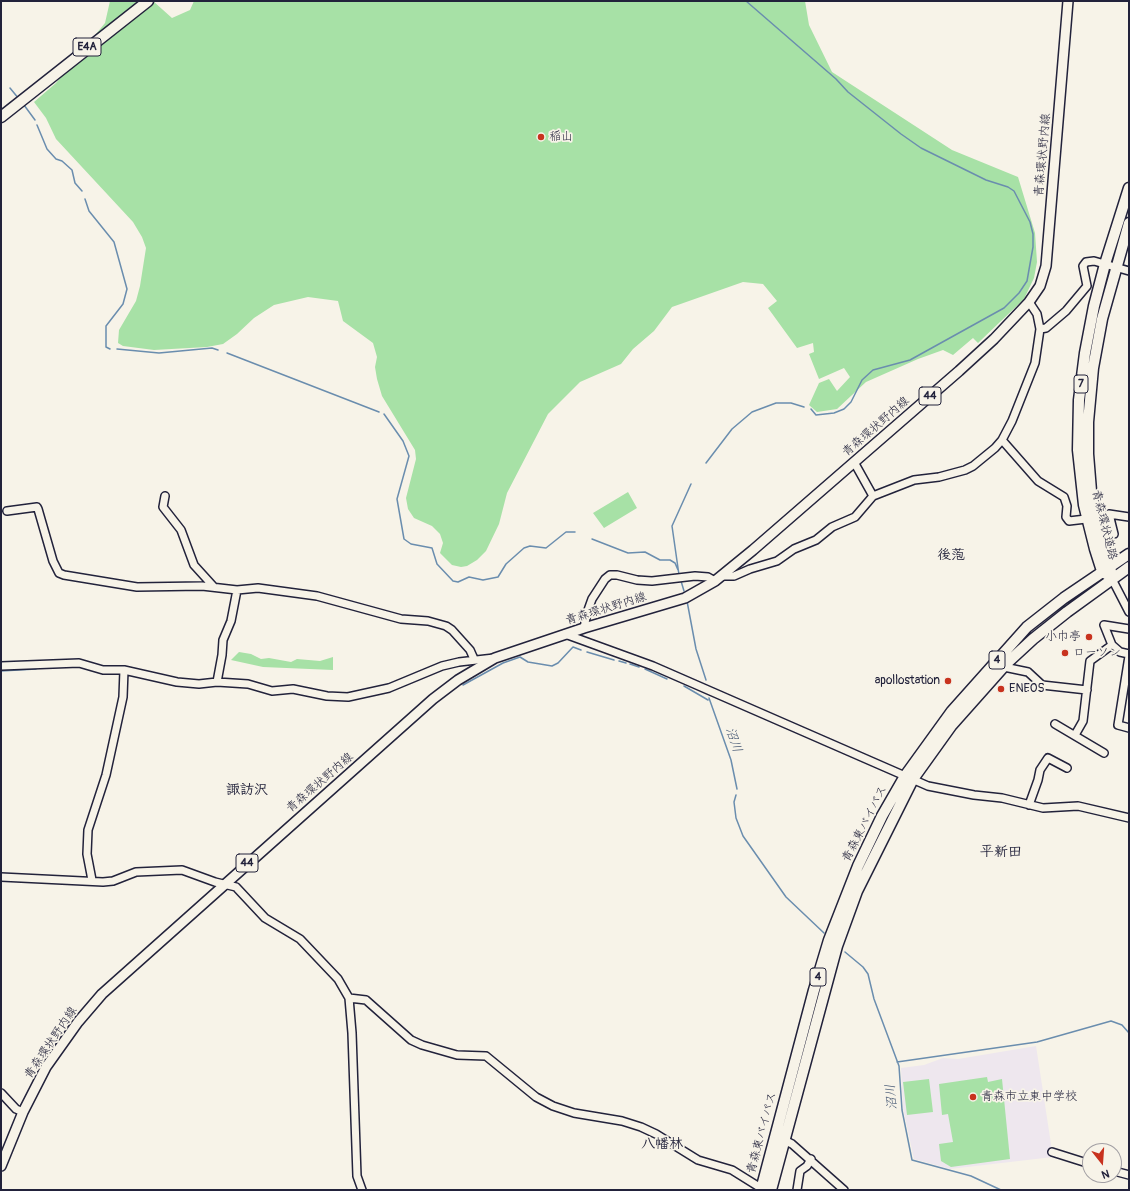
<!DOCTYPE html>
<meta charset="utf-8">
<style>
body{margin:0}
#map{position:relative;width:1130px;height:1191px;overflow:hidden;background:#f7f3e8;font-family:Pangolin,sans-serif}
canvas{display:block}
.frame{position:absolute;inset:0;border:2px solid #22223b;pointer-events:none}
.north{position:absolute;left:1082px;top:1143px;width:40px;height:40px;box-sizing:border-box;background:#f7f3e8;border:1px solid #a29fa3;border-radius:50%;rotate:163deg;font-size:11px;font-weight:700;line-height:16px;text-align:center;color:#22223b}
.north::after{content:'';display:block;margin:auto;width:14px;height:18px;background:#c8321e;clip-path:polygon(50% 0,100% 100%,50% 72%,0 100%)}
</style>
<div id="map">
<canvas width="1130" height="1191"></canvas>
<div class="frame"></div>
<div class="north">N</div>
</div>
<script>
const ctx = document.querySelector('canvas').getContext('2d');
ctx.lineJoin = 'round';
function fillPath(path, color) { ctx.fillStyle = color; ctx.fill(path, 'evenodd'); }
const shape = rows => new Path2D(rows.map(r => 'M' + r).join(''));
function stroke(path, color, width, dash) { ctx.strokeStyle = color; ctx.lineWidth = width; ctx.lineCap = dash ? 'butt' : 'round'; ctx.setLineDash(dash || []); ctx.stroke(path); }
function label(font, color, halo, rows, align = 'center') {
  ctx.font = font + ' Pangolin,"Klee One",sans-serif'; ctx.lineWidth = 3.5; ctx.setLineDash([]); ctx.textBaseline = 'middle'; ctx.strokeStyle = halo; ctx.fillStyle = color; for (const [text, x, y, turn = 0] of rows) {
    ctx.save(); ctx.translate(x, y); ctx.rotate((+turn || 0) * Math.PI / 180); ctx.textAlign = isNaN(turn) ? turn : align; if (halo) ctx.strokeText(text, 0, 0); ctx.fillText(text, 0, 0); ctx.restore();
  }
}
const built = shape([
 [1036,1046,1053,1157,950,1169,914,1159,903,1108,901,1068,924,1065,943,1058,958,1059]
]);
const green = shape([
 [110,1,153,1,172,18,190,10,194,1,805,1,809,25,832,72,952,150,1018,177,1035,233,1037,262,1034,278,1024,299,978,343,973,338,953,355,943,350,918,359,866,382,837,409,817,412,809,405,819,383,829,379,837,391,850,377,844,368,819,379,809,354,814,352,813,343,797,348,768,308,777,301,763,284,743,282,672,307,654,331,633,349,621,364,580,382,548,414,507,493,499,524,486,551,477,560,467,566,461,567,452,565,440,553,443,543,440,534,432,526,414,518,408,509,406,498,416,459,415,450,382,396,377,379,375,367,377,357,373,343,343,321,338,301,308,297,274,305,254,318,237,334,223,344,207,347,154,350,123,346,118,343,119,330,136,301,140,286,146,248,142,237,133,222,56,139,46,118,34,102,56,83,105,23],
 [628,492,637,508,604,528,593,513],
 [239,652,251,654,261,659,269,658,291,662,297,659,320,661,333,657,333,670,263,667,231,660],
 [987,1077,988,1082,1002,1079,1010,1159,951,1167,941,1161,939,1144,953,1142,948,1114,942,1115,939,1084],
 [929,1079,933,1112,907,1115,903,1082]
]);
const stream = shape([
 [746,1,836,79,848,92,901,134,921,148,986,180,1008,187,1014,191,1030,222,1033,234,1033,247,1027,281,1019,293,1004,308,910,360,873,370,862,380,851,402,844,409,834,413,816,415,811,409],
 [10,88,19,99],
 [24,105,35,120],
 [37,125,47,149,56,159,62,161,72,170,75,183,82,191],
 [85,199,89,211,114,242,127,289,123,304,106,326,106,347,110,349],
 [117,349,159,353,212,348,218,350],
 [227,353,379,412],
 [384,414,403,441,409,456,397,499,404,539,411,544,432,548,437,564,453,581,458,582,469,577,483,580,498,577,506,564,524,548,530,546,546,548,566,532,575,532],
 [706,463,732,429,752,412,776,403,791,403,804,407],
 [592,539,628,553,645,552,660,560,670,560,675,563,678,570],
 [679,575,672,526,691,484],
 [681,581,684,591],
 [687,601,696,649,706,680],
 [587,652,614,660],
 [619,661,626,663],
 [630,664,639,667],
 [645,669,667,679],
 [1,671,36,669],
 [463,685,503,663,520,657,528,662,552,666,558,663,573,647,581,650],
 [684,686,708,700],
 [709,698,731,760,737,789],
 [736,795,734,802,736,818,743,836,786,897,824,933],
 [845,952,863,967,868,974,874,999,899,1066,902,1110,912,1160,971,1176,1001,1190],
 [897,1062,1037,1042,1111,1021,1122,1025,1129,1033]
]);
const minor = shape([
 [1040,329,1046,328,1066,311,1087,286,1083,266,1086,262,1094,261,1129,271],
 [1002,440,1038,481,1064,497,1067,506,1066,517,1069,521,1086,519],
 [854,462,873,496],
 [165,496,163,507,181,530,194,565,214,587],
 [7,511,37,507,38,509,53,561,59,573,64,575,137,587,202,586,237,590,258,588,317,596,401,619,428,621,446,626,452,630,470,650,474,659],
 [1101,537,1114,534,1109,514,1129,517],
 [721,576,734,576,750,569,777,561,794,549,816,540,832,527,855,517,873,496,914,480,939,477,965,470,973,466,995,448,1002,440,1012,421,1035,363,1040,329,1037,314,1029,302],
 [1112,579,1129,612],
 [584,628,587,613,592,599,605,579,610,575,617,575,637,580,652,581,695,576,708,577,715,581],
 [1129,629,1104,625,1112,645,1120,652,1129,654],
 [565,634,653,666,928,786,974,795,1002,798,1043,808,1078,806,1129,818],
 [1129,656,1118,725,1129,728],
 [1,666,79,663,103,670,124,670,177,682,199,684,217,682,248,684,272,691,293,689,327,696,348,697,389,688,442,666,459,662,494,658],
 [1004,667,1028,672,1042,685,1087,690],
 [217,682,222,655,223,640,231,621,237,590],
 [1055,724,1104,753],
 [1075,735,1083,721,1090,661,1112,645],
 [1029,805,1038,780,1040,770,1048,758,1067,768],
 [1,877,103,882,113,881,136,872,182,870,215,882,236,887,265,918,300,939,338,979,349,998,352,1033,357,1176,362,1190],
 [92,880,87,854,88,830,106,775,123,697,124,670],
 [349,998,366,1000,411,1040,422,1045,457,1055,486,1056,536,1097,553,1106,574,1113,622,1121,641,1127,656,1134,698,1160,732,1170,764,1190],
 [1,1093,16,1109,23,1112],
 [784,1140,792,1144,844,1190],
 [1052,1152,1090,1164],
 [1114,1171,1129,1175],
 [797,1190,800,1171,807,1166,811,1159]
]);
const major = shape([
 [1,1166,23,1112,46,1067,78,1022,102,994,433,699,458,680,495,658,584,628,685,598,715,581,753,550,959,371,994,339,1029,302,1040,286,1046,266,1068,1]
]);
const highway = shape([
 [1,117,148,1],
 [1111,571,1097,522,1091,491,1088,454,1088,422,1093,368,1102,319,1129,223],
 [1106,574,1102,571,1095,549,1084,505,1078,450,1079,400,1085,353,1094,306,1105,264,1129,188],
 [761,1190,814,990,829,940,858,866,882,816,905,776,952,711,1027,627,1064,598,1129,554],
 [771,1190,837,946,857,891,913,779,951,726,1007,663,1033,639,1067,612,1129,567]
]);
const markers = [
 [541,137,4,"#c8321e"],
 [1089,637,4,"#c8321e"],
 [1065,653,4,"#c8321e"],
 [948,681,4,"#c8321e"],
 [1001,689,4,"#c8321e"],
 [973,1097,4,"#c8321e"]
];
const shields = [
 [87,47,28],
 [1081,384,14],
 [930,396,22],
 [997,660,16],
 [247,863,22],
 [818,977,16]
];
const shieldNames = [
 ["E4A",87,47],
 ["7",1081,384],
 ["44",930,396],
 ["4",997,660],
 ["44",247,863],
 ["4",818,977]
];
const poiNames = [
 ["稲山",549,137],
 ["小巾亭",1081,637,"right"],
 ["ローソン",1073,653],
 ["apollostation",940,681,"right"],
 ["ENEOS",1009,689],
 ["青森市立東中学校",981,1097]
];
const streetNames = [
 ["青森環状野内線",1043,155,-85],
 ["青森環状野内線",876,427,-41],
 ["青森環状道路",1104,525,76],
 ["青森環状野内線",606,609,-17],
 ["青森環状野内線",320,783,-41],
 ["青森東バイパス",865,824,-63],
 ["青森環状野内線",51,1043,-56],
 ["青森東バイパス",762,1133,-75]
];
const waterNames = [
 ["沼川",733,740,71],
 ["沼川",892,1097,-96]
];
const quarterNames = [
 ["後萢",951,555],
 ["諏訪沢",247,790],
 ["平新田",1001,852],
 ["八幡林",662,1144]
];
fillPath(built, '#eee7ee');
fillPath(green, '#a7e1a6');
stroke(stream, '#6a8dae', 1.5);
stroke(minor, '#22223b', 10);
stroke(major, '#22223b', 12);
stroke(highway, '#22223b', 13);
stroke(minor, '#f7f3e8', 7);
stroke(major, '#f7f3e8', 9);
stroke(highway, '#f7f3e8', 10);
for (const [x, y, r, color] of markers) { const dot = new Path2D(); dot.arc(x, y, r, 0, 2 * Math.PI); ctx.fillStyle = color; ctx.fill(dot); stroke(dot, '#f7f3e8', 1.5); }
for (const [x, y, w] of shields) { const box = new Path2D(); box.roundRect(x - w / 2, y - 9, w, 18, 3); ctx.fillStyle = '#f7f3e8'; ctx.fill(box); stroke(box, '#22223b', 1); }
label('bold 11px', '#22223b', null, shieldNames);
label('12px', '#22223b', '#f7f3e8', poiNames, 'left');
label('12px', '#22223b', '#f7f3e8', streetNames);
label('italic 13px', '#465874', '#f7f3e8', waterNames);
label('bold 14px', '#22223b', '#f7f3e8', quarterNames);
</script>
